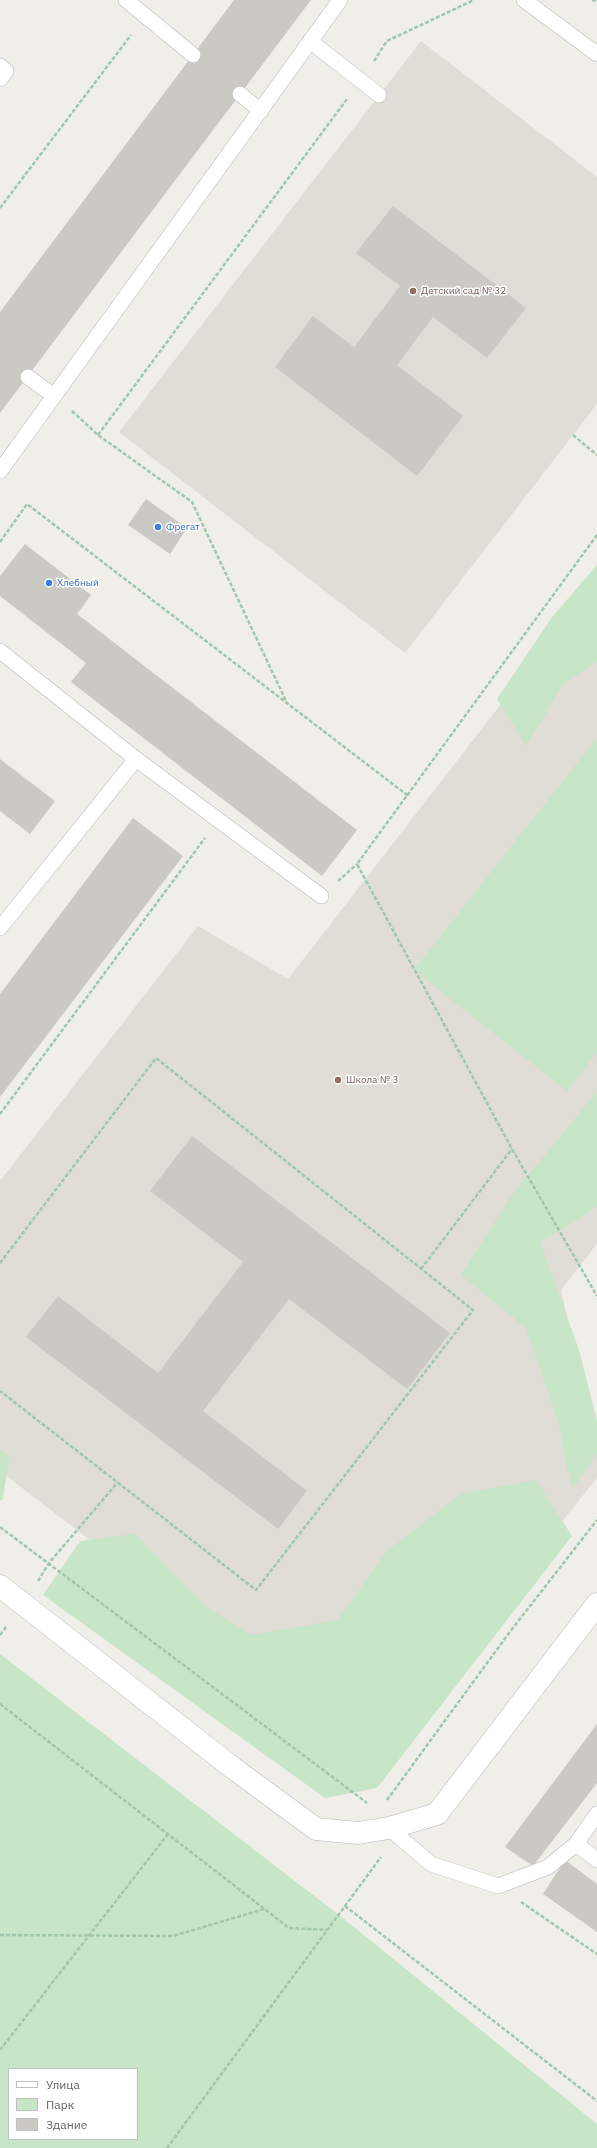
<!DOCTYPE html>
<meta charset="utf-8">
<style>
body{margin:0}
#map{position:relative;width:597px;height:2148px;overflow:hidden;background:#f0eee8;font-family:"IBM Plex Sans",sans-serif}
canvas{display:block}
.legend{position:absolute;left:8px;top:2068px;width:130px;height:72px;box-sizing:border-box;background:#fff;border:1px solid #bfc0c2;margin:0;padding:5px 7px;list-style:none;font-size:12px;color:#5f6266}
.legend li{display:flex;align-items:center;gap:8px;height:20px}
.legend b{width:20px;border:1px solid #bfc0c2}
</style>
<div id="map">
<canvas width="597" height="2148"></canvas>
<ul class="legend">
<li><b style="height:5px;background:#fff"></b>Улица</li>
<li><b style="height:11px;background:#c7e5c7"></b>Парк</li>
<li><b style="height:11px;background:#cbc9c4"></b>Здание</li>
</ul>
</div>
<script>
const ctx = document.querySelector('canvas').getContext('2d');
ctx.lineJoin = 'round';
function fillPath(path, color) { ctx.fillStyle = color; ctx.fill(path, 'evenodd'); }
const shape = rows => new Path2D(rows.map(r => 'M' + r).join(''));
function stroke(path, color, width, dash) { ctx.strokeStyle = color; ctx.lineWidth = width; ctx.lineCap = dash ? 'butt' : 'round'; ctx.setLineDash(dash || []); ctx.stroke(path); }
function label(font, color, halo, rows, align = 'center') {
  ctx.font = font + ' "IBM Plex Sans",sans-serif'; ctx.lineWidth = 3; ctx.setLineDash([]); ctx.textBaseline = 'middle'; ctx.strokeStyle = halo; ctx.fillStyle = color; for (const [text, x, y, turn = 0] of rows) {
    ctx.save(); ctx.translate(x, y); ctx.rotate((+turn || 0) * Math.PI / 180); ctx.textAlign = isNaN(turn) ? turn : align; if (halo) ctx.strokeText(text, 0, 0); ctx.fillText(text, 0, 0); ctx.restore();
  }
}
const education = shape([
 [421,41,597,177,597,404,405,653,119,432],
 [597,580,597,1244,561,1290,597,1447,597,1478,372,1757,0,1471,0,1181,198,926,288,979]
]);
const green = shape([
 [597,565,597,662,564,683,526,746,497,699,553,616],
 [597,738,597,1052,567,1091,414,970],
 [597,1092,597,1205,582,1217,540,1242,579,1350,597,1421,597,1453,573,1488,566,1464,559,1424,526,1328,461,1275,512,1195],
 [0,1450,9,1456,3,1499,0,1501],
 [536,1480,572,1536,377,1788,325,1798,43,1595,80,1541,135,1534,206,1607,251,1635,338,1620,386,1552,461,1494],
 [0,1654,339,1915,597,2124,597,2148,0,2148],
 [9,2069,137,2069,137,2139,9,2139]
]);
const building = shape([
 [234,0,311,0,0,413,0,312],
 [393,206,526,308,487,358,433,317,397,365,463,416,417,476,275,367,313,316,354,347,400,286,356,253],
 [146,499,187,528,170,554,128,525],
 [25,544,91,595,77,614,357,830,322,876,71,682,86,663,0,596,0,576],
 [0,759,55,801,30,834,0,811],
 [133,818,183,856,0,1097,0,994],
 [192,1136,450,1333,407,1389,289,1299,203,1411,307,1491,278,1529,26,1337,58,1296,158,1373,243,1262,150,1191],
 [597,1724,597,1783,533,1866,505,1847],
 [565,1860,597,1884,597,1932,543,1894]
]);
const path = shape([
 [592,0,597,1],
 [374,61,387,41,474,0],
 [0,208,131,35],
 [72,411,98,435,192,502,287,703],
 [98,435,347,99],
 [573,435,597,455],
 [597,535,357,864,512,1149,597,1296],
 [0,542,27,504,407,795],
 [338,881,357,864],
 [0,1114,205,838],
 [0,1263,156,1058,473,1310,256,1590,0,1391],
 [421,1269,512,1149],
 [0,1527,367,1803],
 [38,1581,49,1563,118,1482],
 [0,1635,7,1626],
 [0,1704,289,1928,327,1930],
 [387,1800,509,1633,597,1520],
 [521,1902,597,1954],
 [345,1906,597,2101],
 [0,1935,173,1936,264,1909],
 [0,2050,168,1834],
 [167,2148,381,1857]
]);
const lane = shape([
 [126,0,193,55],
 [524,0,597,54],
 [310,41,379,95],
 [0,66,6,71,0,79],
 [240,94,261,111],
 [54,396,340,0],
 [0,471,54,396,28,377],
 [0,651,136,759,0,928],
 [136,759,321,896],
 [389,1828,431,1864,498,1886,548,1867,576,1844,597,1814],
 [576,1844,597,1860]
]);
const street = shape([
 [0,1586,233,1768,316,1829,358,1833,389,1828,437,1814,597,1604]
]);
const markers = [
 [413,291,4,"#8d6e63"],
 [158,527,4,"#3f7fe0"],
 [49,583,4,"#3f7fe0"],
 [338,1080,4,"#8d6e63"]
];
const educationNames = [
 ["Детский сад № 32",421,291],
 ["Школа № 3",346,1080]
];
const shopNames = [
 ["Фрегат",166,527],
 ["Хлебный",57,583]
];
fillPath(education, '#dfddd6');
fillPath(green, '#c7e5c7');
fillPath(building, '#cbc9c4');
stroke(lane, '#b5b7bb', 16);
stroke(street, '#b5b7bb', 23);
stroke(path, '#a0c6ab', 2.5, [4, 2]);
stroke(lane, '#fff', 15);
stroke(street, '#fff', 22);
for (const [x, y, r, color] of markers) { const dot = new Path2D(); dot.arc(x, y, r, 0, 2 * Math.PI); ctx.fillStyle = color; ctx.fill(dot); stroke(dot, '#fff', 1.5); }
label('10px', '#785e54', '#fff', educationNames, 'left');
label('10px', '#366cbe', '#fff', shopNames, 'left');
</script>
